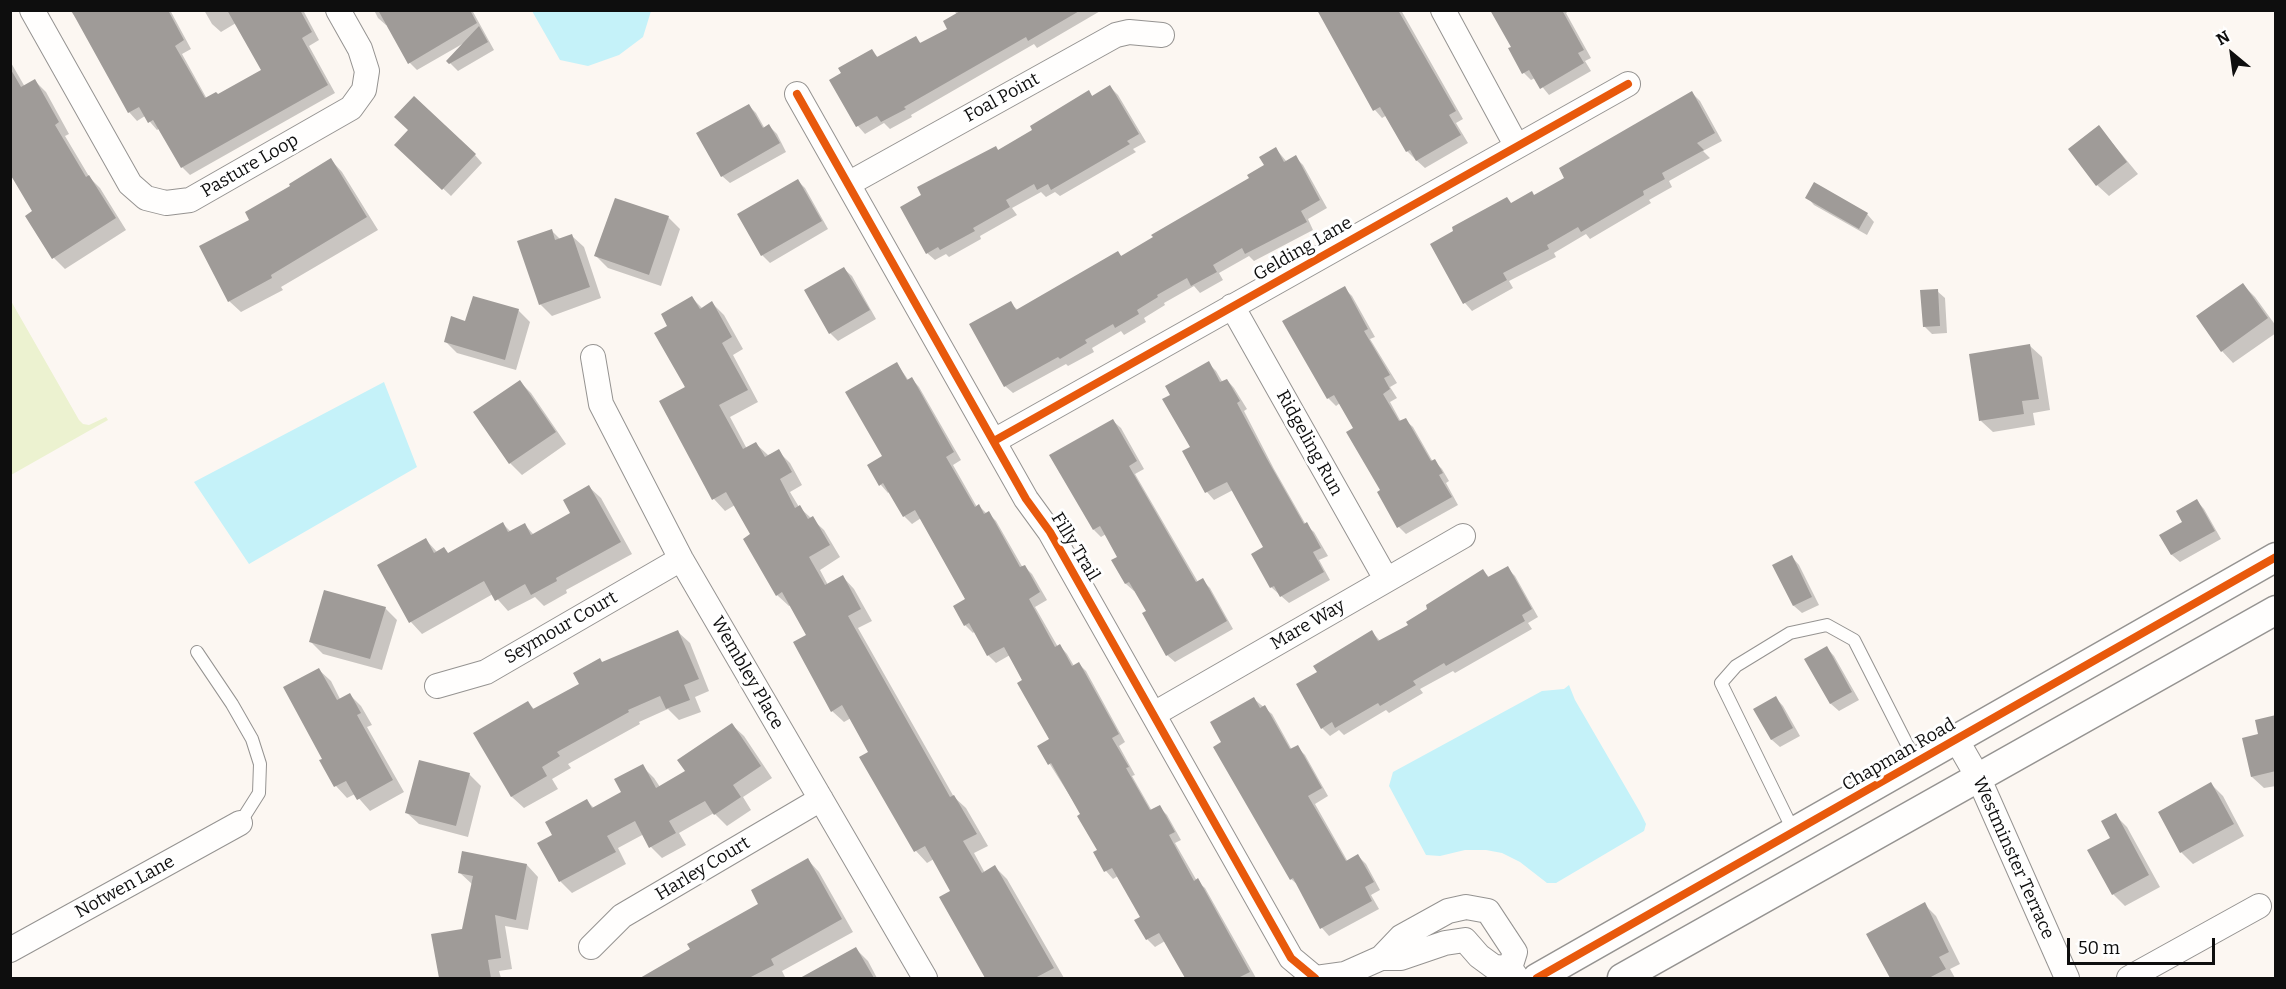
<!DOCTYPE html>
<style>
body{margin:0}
#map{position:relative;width:2286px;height:989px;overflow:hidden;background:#fcf7f2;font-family:Bitter,serif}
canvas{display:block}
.frame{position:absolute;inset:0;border:12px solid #0e0e0e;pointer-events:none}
.north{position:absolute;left:2202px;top:24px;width:60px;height:60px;-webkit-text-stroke:4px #fff;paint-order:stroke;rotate:331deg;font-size:16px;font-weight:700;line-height:24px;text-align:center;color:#0e0e0e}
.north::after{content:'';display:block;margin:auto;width:21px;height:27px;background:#0e0e0e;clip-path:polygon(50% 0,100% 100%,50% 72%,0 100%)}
.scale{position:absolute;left:2067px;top:938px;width:148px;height:27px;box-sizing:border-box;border:3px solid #0e0e0e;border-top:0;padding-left:8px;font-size:18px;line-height:21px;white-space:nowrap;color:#0e0e0e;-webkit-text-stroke:4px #fff;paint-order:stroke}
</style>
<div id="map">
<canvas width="2286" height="989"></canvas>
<div class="frame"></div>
<div class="north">N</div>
<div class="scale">50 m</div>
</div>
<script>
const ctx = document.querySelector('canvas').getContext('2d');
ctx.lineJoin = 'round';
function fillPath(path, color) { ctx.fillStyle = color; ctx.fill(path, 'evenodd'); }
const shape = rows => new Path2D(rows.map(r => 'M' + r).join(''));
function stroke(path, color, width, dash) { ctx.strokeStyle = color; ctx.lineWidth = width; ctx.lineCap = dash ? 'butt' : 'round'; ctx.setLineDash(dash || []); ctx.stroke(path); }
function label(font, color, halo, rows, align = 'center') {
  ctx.font = font + ' Bitter,serif'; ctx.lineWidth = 6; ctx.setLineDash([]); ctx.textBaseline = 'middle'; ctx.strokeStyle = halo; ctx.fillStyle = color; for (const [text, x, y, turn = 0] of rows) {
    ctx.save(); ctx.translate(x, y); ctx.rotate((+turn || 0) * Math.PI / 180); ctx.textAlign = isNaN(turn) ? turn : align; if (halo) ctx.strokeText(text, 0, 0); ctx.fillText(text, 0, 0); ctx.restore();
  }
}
const green = shape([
 [11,301,79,420,83,424,89,425,106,417,108,420,11,475]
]);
const water = shape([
 [532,11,651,11,643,37,619,55,588,66,560,60],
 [384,382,417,467,249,564,194,482],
 [1569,685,1575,700,1640,812,1646,824,1644,831,1556,883,1547,883,1520,862,1502,853,1486,850,1465,850,1440,856,1426,855,1389,786,1393,772,1542,691,1564,689]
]);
const shadow = shape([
 [70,10,170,10,191,49,182,54,207,99,218,96,263,70,236,23,221,32,212,24,204,10,303,10,319,40,309,46,335,93,190,175,182,167,160,128,157,130,145,116,137,121,129,112,79,22],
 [374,10,472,10,494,50,458,71,448,61,464,43,417,70,410,63,388,24,386,25,378,18],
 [954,10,1102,10,1037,48,1034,44,911,115,912,117,890,129,884,123,865,134,858,126,832,80,871,51,879,58,915,38,922,44,949,29,957,15],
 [1321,10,1401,10,1463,119,1456,123,1468,143,1425,168,1415,159,1407,151,1387,115,1382,118,1375,110],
 [1492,10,1570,10,1566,13,1591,58,1585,61,1591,71,1549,95,1535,78,1531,80,1524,73,1513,47],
 [10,61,25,87,35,81,46,92,69,134,65,136,90,178,100,188,126,230,65,269,54,258,34,212,10,173],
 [1110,87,1118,95,1146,142,1133,149,1136,152,1060,196,1055,192,1046,197,1041,192,1012,208,1017,215,980,236,981,239,949,257,946,254,935,260,927,253,996,148,999,151,1034,131,1089,92,1093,97],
 [1692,93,1700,101,1722,141,1703,151,1710,158,1669,181,1672,187,1649,200,1651,203,1590,239,1586,234,1554,253,1556,257,1509,281,1513,288,1472,311,1465,303,1432,244,1512,204,1535,196,1567,178],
 [748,105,756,113,765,129,769,126,777,134,786,152,730,183,722,176],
 [2099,127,2138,174,2109,196,2097,185],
 [397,145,475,155,482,163,451,196],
 [1276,149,1287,162,1295,157,1303,165,1327,208,1308,219,1313,230,1254,261,1249,256,1219,273,1223,280,1200,293,1194,286,1164,303,1165,305,1144,318,1146,322,1124,335,1121,331,1092,348,1094,352,1068,366,1066,364,1013,393,1005,386,1010,303,1019,311,1118,252,1122,257,1251,179,1266,166],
 [331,160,342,172,378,230,281,287,283,290,241,312,229,301,251,221,292,186],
 [798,181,805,188,828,229,770,263,762,255],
 [1807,197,1867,214,1874,222,1867,235,1814,205],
 [668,217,680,229,661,286,608,268,596,256],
 [551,230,560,239,572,236,584,247,601,298,552,316,540,304],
 [844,269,852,276,876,319,838,341,830,333,806,291],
 [2243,285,2255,297,2276,326,2276,333,2233,363,2222,351],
 [1344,288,1352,296,1375,337,1370,339,1397,383,1390,387,1397,398,1390,402,1401,422,1405,420,1413,427,1433,462,1434,461,1442,469,1449,481,1446,483,1458,505,1406,534,1399,527,1355,428,1340,403,1336,406,1328,398],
 [1937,291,1945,298,1947,333,1932,334,1924,326],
 [692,298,703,309,712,303,724,315,743,349,733,355,758,402,730,417,747,449,756,444,768,455,778,451,790,463,802,485,790,492,799,507,824,530,840,557,820,570,828,585,843,577,854,589,872,621,858,628,954,797,966,808,988,846,974,853,985,873,995,867,1007,879,1064,978,987,978,941,897,952,891,934,859,927,863,916,851,861,757,870,752,851,718,844,722,832,711,808,635,791,605,789,606,777,595,752,535,735,505,725,511,714,499,669,326],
 [518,310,530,322,516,370,457,353,446,342,466,323],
 [2030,346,2042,357,2050,410,2033,413,2035,425,1993,432,1981,421],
 [1208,363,1216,371,1223,383,1227,380,1234,388,1247,409,1244,411,1274,469,1306,525,1314,532,1328,556,1319,560,1330,580,1289,603,1271,587,1265,548,1233,490,1214,500,1207,492,1184,452,1192,447],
 [897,364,909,381,912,379,919,387,961,460,953,465,977,507,979,506,987,514,988,513,996,521,1023,568,1025,567,1032,574,1047,600,1035,607,1058,647,1060,646,1067,654,1074,666,1079,664,1086,671,1125,742,1119,746,1135,775,1132,776,1152,811,1159,807,1167,815,1181,840,1175,843,1197,881,1205,888,1256,978,1186,978,1165,941,1155,947,1147,939,1142,918,1118,876,1113,879,1106,871,1095,853,1099,851,1082,815,1039,747,1051,740,1010,655,996,663,988,655,975,631,973,633,965,625,967,599,921,518,912,524,904,516,890,491,888,493,881,485,869,465,884,457],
 [520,382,531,393,566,444,522,475,510,463],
 [1113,421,1121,428,1144,469,1135,474,1198,582,1202,580,1210,588,1233,629,1175,662,1167,655,1148,611,1136,590,1134,591,1126,584,1114,560,1119,557,1106,534,1101,537,1094,530],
 [589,487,601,498,632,554,566,590,567,593,544,606,535,597,508,611,493,594,422,634,411,622,426,540,438,553,449,554,503,524,511,532,525,525,534,535,572,514],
 [2197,501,2204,509,2221,539,2180,562,2172,555,2161,536,2184,523],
 [1792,557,1799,565,1819,605,1802,613,1794,606,1774,566],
 [1507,568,1515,576,1538,617,1528,623,1532,629,1455,673,1453,671,1420,689,1423,693,1389,713,1386,710,1344,735,1339,730,1330,736,1322,728,1319,673,1372,632,1381,642,1410,626,1483,571,1490,578],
 [385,608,397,620,382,670,323,654,311,642],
 [678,632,690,643,709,691,695,697,701,712,679,720,668,709,639,722,640,724,568,764,571,768,552,779,558,789,524,808,512,797,475,733,528,703,535,710,581,684,603,663],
 [1827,648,1834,656,1859,700,1839,711,1831,704,1806,659],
 [319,670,331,681,340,699,350,695,361,706,372,725,367,727,404,792,370,811,355,794,347,798,336,786,324,759],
 [1776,698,1783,706,1800,736,1780,747,1772,740,1755,709],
 [1254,699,1272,714,1292,750,1297,747,1305,755,1328,796,1315,804,1348,862,1358,856,1366,864,1380,890,1371,895,1379,909,1329,936,1322,928,1298,885,1291,879,1223,743],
 [2276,717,2276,786,2264,788,2252,777,2260,736],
 [732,725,744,736,772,778,743,797,751,810,727,826,714,813,679,833,686,845,662,858,651,847,644,834,618,848,626,864,572,893,560,881,554,836,587,801,594,808,623,793,642,766,654,778,660,787,687,772],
 [469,774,481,786,468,837,419,824,407,813],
 [2211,784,2223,796,2244,836,2193,864,2181,852],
 [2115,815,2127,827,2160,887,2125,906,2113,894,2112,838],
 [808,860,819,872,853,932,782,971,785,977,782,978,643,978,692,950,760,904],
 [527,865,538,877,528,930,505,926,512,969,499,971,501,978,440,978,433,936,463,931,473,885,459,872],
 [1924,904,1936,916,1960,964,1950,969,1955,978,1891,978,1868,935],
 [856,949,868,961,877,978,815,978,812,974]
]);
const building = shape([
 [71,10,168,10,184,40,175,46,205,98,216,92,218,94,261,70,227,10,300,10,312,32,302,38,328,85,181,168,153,120,148,123,139,107,128,113],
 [378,10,470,10,477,23,408,64],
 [962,10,1081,10,1028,41,1026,37,904,107,906,109,881,122,877,116,856,127,829,80,841,73,838,68,872,49,877,57,916,36,920,43,947,29,943,21],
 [1317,10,1398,10,1456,111,1449,115,1461,135,1416,161,1410,150,1406,152,1380,107,1373,111],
 [1490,10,1562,10,1584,50,1578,53,1584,63,1540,89,1529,70,1522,74,1508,48,1511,47],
 [479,26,488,42,449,64,446,61],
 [10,68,21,87,35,79,59,122,55,125,86,177,89,175,116,218,52,259,25,216,32,211,10,174],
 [1110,85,1139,134,1127,141,1130,144,1051,190,1048,184,1037,190,1034,184,1006,200,1010,207,973,228,975,231,940,250,938,247,926,254,900,207,921,195,917,187,996,146,998,150,1032,130,1030,126,1089,90,1092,96],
 [1692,91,1715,133,1697,143,1704,150,1662,173,1665,179,1643,191,1644,195,1581,232,1578,227,1547,245,1549,249,1503,273,1507,280,1463,304,1430,244,1453,231,1452,227,1507,197,1511,203,1532,191,1534,195,1564,178,1559,168],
 [414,96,476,154,442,190,394,145,408,130,394,117],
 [749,104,763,128,769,124,780,143,721,177,696,133],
 [2099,125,2127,162,2096,186,2068,149],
 [1276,147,1284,162,1296,155,1320,200,1301,211,1307,222,1245,254,1242,248,1213,265,1217,272,1191,286,1187,278,1157,295,1158,297,1137,310,1139,314,1115,328,1113,324,1085,340,1087,343,1060,359,1058,357,1004,387,969,324,1011,301,1016,310,1118,251,1121,256,1153,237,1151,235,1249,178,1247,175,1264,165,1259,157],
 [331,158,367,217,271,275,272,278,228,302,199,246,249,220,245,212,290,186,289,184],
 [798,179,822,221,761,256,737,214],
 [1814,182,1868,213,1859,229,1805,198],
 [615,198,669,216,649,275,594,256],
 [552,229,555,240,572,234,590,287,539,305,517,241],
 [844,267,870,310,829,334,804,290],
 [2243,283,2268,318,2221,352,2196,316],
 [1345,286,1368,329,1364,331,1390,375,1384,378,1390,389,1383,394,1399,421,1406,418,1431,461,1435,459,1443,473,1439,475,1452,497,1397,528,1377,492,1380,490,1346,432,1353,428,1334,395,1327,399,1282,321],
 [1938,289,1940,326,1923,327,1920,290],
 [473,296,519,309,505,360,444,342,451,316,465,321],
 [692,296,700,309,712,301,732,337,722,343,748,390,719,405,743,449,756,442,765,457,779,449,792,472,780,479,795,508,800,505,808,519,813,516,830,545,809,557,825,585,843,575,861,609,848,616,950,797,954,795,977,834,963,841,982,873,995,865,1054,968,1035,978,985,978,939,897,950,891,925,846,914,852,859,757,868,752,842,705,831,712,793,642,806,635,782,592,776,596,743,539,750,534,726,492,712,500,659,401,685,387,654,333,667,326,661,314],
 [2030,344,2039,399,2022,401,2024,414,1979,421,1969,354],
 [1209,361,1220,382,1227,379,1240,401,1237,403,1267,459,1304,524,1307,522,1321,548,1313,552,1324,572,1280,597,1274,586,1270,588,1251,554,1263,547,1227,482,1205,493,1182,451,1190,447,1162,399,1170,395,1165,386],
 [897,362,907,380,912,377,954,452,946,457,975,507,979,504,984,514,989,511,1020,567,1025,565,1040,592,1029,599,1055,647,1060,644,1072,666,1079,662,1119,734,1112,738,1129,767,1126,768,1150,810,1160,805,1175,832,1169,835,1194,881,1198,878,1250,972,1238,978,1185,978,1159,933,1146,940,1134,920,1140,917,1112,868,1104,872,1093,852,1097,850,1077,816,1080,814,1051,763,1048,765,1037,746,1049,739,1017,683,1022,680,1004,647,987,656,969,623,964,626,953,606,965,599,915,510,903,517,883,483,879,486,867,465,882,456,845,392],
 [520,380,556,432,509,464,473,412],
 [1113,419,1137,461,1129,466,1196,582,1203,578,1227,621,1166,656,1142,613,1146,611,1129,582,1125,584,1111,560,1117,557,1100,526,1093,530,1049,455],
 [589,485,621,542,556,578,557,581,531,595,525,584,495,601,484,581,409,623,377,565,426,538,434,553,444,547,448,553,503,522,508,532,525,523,531,535,570,513,563,500],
 [2197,499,2215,531,2171,555,2159,535,2182,522,2176,511],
 [1792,555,1812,597,1793,606,1772,565],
 [1508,566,1532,609,1522,615,1525,621,1446,666,1444,663,1413,681,1416,685,1380,706,1378,703,1335,728,1332,722,1321,729,1296,684,1317,672,1313,666,1372,630,1378,641,1408,625,1406,622,1427,609,1426,605,1483,569,1488,577],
 [324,590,386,607,370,659,309,642],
 [678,630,699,679,684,685,690,700,666,709,660,696,628,710,629,712,557,752,560,756,542,767,547,776,511,797,473,733,528,701,533,709,579,684,573,673,600,658,602,662],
 [1827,646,1852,692,1830,704,1804,659],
 [319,668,337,700,350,693,361,713,357,715,393,780,357,800,346,781,334,787,319,760,322,759,283,687],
 [1776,696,1793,728,1771,740,1753,709],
 [1254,697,1260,708,1265,705,1290,749,1298,745,1322,788,1308,796,1346,861,1358,854,1374,882,1365,887,1372,901,1320,929,1293,878,1290,880,1213,747,1221,742,1210,722],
 [2276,715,2276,771,2251,777,2242,738,2258,734,2255,720],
 [732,723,761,766,733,785,741,797,714,815,705,801,669,821,676,833,649,848,635,821,607,836,616,852,559,882,537,843,552,835,545,822,587,799,592,808,621,792,614,779,643,764,656,788,685,771,677,760],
 [419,760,470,773,456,826,405,813],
 [2211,782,2234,824,2180,853,2158,812],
 [2116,813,2149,875,2112,895,2087,850,2110,838,2101,821],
 [462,851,527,864,516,920,495,915,501,958,488,960,491,978,439,978,431,934,462,929,473,876,458,873],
 [808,858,842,919,771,959,774,965,749,978,640,978,690,949,687,944,758,904,751,890],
 [1925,902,1949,952,1939,957,1946,969,1929,978,1890,978,1866,934],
 [856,947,874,978,800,978]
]);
const service = shape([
 [197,652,232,704,252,739,260,764,259,793,240,823],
 [1794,832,1721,683,1736,666,1790,633,1827,625,1854,640,1916,762]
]);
const minor = shape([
 [32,10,130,184,146,198,166,203,190,200,351,108,364,90,367,71,360,49,338,10],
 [1443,10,1516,145],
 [797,94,1026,499,1050,532,1291,958,1315,978],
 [848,184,1116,35,1129,32,1162,35],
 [1232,306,1386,579],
 [593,357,601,404,681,559,925,978],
 [994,441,1628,84],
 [437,686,486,672,681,559],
 [1154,714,1463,536],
 [1956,739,1979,779,2067,978],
 [591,947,622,916,821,799],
 [10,950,240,823],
 [1381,958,1401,958,1445,943,1465,940,1479,956,1494,967,1510,968],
 [1316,978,1345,974,1381,958,1401,937,1448,911,1466,907,1488,911,1515,952,1510,968,1517,978],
 [2129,978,2259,906]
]);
const tertiary = shape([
 [1537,978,2276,557],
 [1622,978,2276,610]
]);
const cycleway = shape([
 [797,94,1026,499,1050,532,1291,958,1315,978],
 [994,441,1628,84],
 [1537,978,2276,557]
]);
const streetNames = [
 ["Foal Point",1002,98,-29],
 ["Pasture Loop",250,166,-30],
 ["Gelding Lane",1303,249,-30],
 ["Ridgeling Run",1309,443,61],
 ["Filly Trail",1075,547,59],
 ["Mare Way",1308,625,-30],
 ["Seymour Court",561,628,-30],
 ["Wembley Place",747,673,60],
 ["Chapman Road",1899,755,-30],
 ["Westminster Terrace",2013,858,66],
 ["Harley Court",703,869,-31],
 ["Notwen Lane",125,887,-29]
];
fillPath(green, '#ecf2d0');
fillPath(water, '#c5f2f9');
fillPath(shadow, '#0003');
fillPath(building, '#9f9b98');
stroke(service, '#959391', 14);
stroke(minor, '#959391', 26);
stroke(tertiary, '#959391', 31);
stroke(service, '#fffefd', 12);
stroke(minor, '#fffefd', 24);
stroke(tertiary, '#fffefd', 28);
stroke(cycleway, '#e8590c', 8);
label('18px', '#0e0e0e', '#fff', streetNames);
</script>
